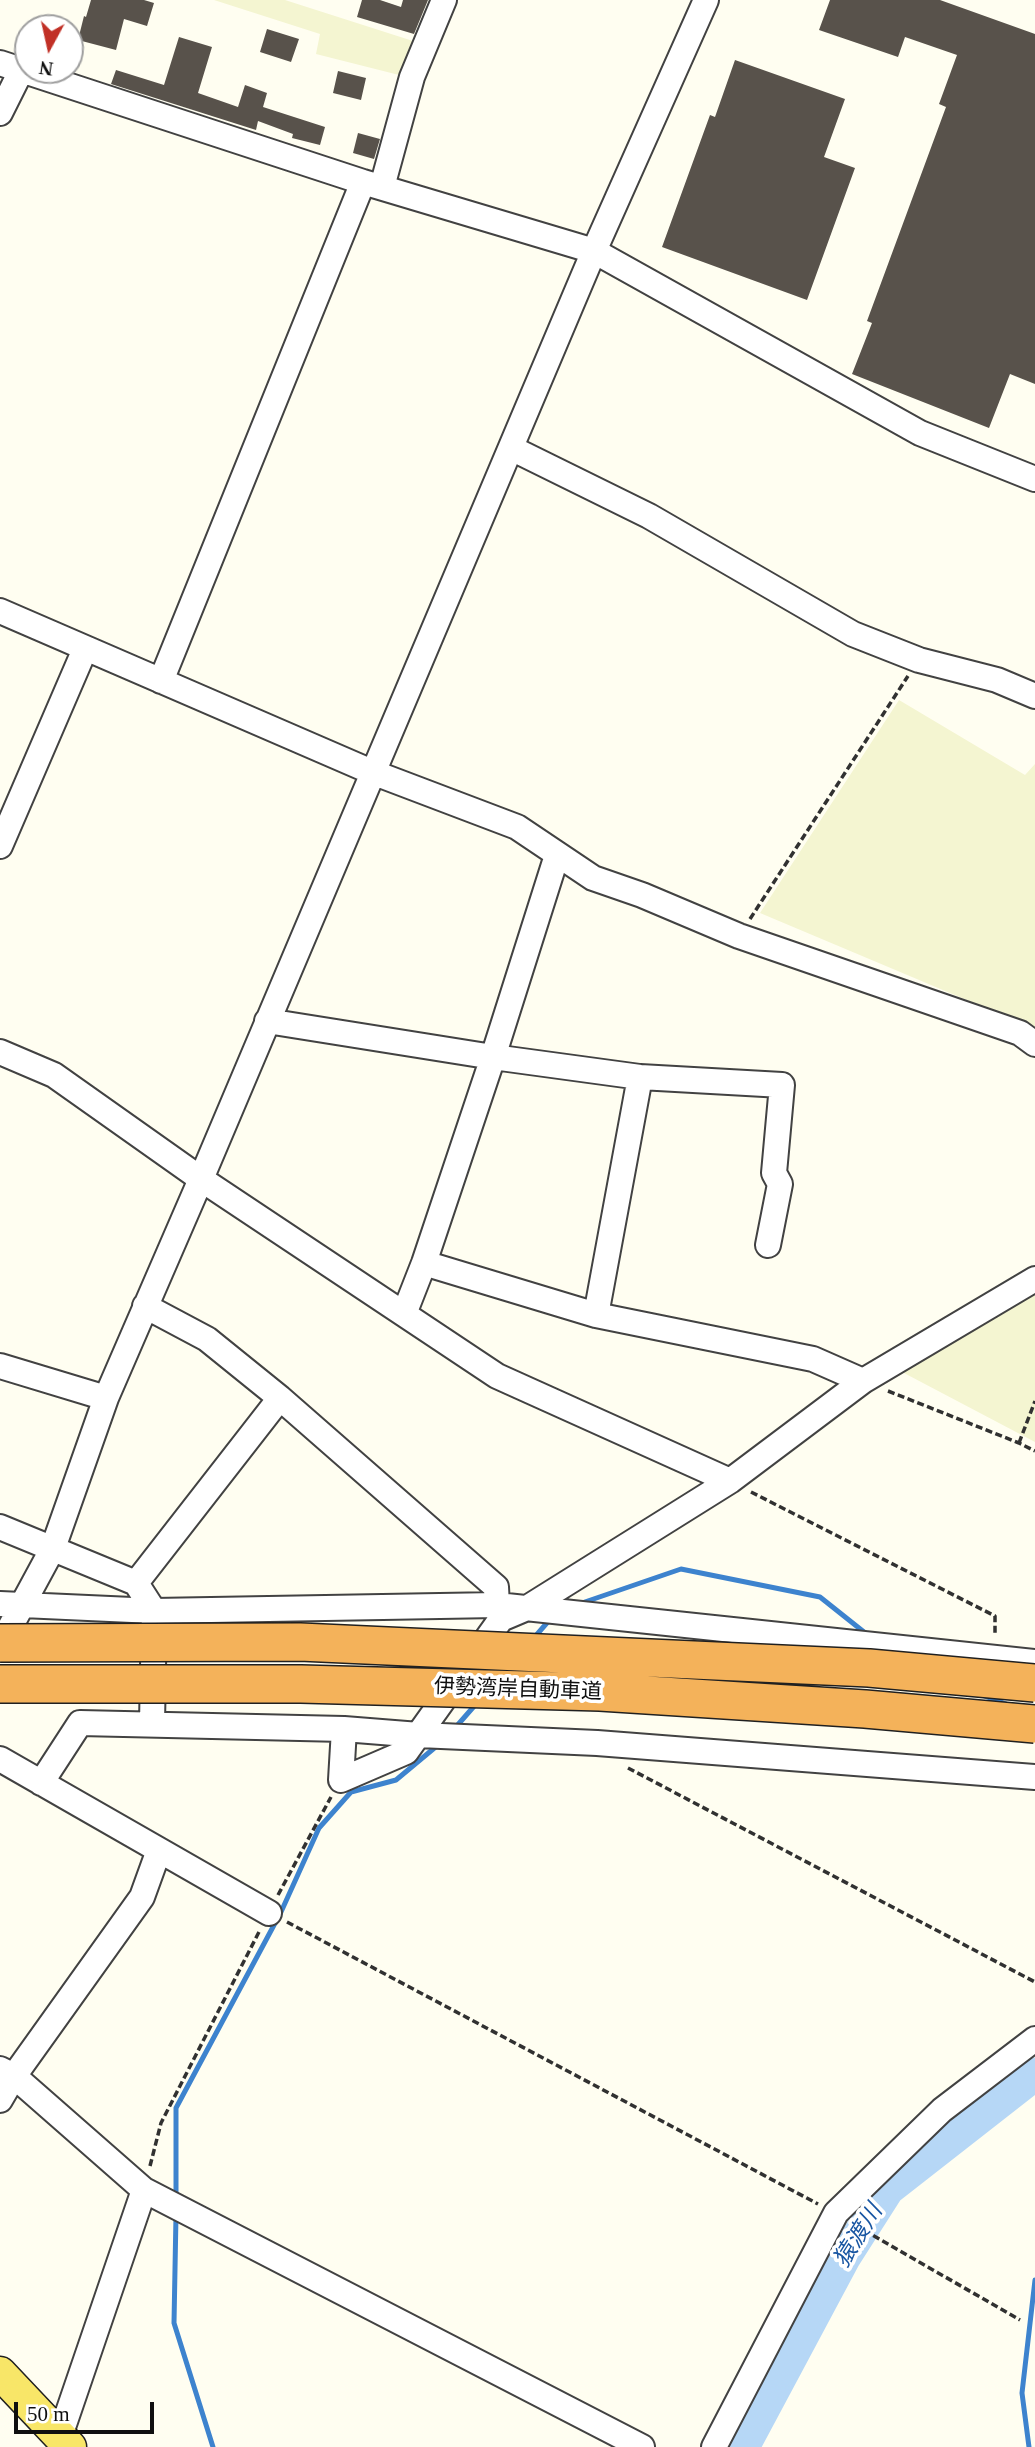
<!DOCTYPE html>
<meta charset="utf-8">
<style>
body{margin:0}
#map{position:relative;width:1035px;height:2447px;overflow:hidden;background:#fffef1;font-family:"Times New Roman",serif}
canvas{display:block}
.north{position:absolute;left:14px;top:14px;width:70px;height:70px;box-sizing:border-box;background:#fff;border:2px solid #9f9f9f;border-radius:50%;rotate:188deg;font-size:19px;font-weight:700;line-height:28px;text-align:center;color:#0f0f0f}
.north::after{content:'';display:block;margin:auto;width:24px;height:32px;background:#c13026;clip-path:polygon(50% 0,100% 100%,50% 72%,0 100%)}
.scale{position:absolute;left:14px;top:2402px;width:140px;height:32px;box-sizing:border-box;border:4px solid #0f0f0f;border-top:0;padding-left:9px;font-size:21px;line-height:24px;white-space:nowrap;color:#0f0f0f;-webkit-text-stroke:5px #fff;paint-order:stroke}
</style>
<div id="map">
<canvas width="1035" height="2447"></canvas>
<div class="north">N</div>
<div class="scale">50 m</div>
</div>
<script>
const ctx = document.querySelector('canvas').getContext('2d');
ctx.lineJoin = 'round';
function fillPath(path, color) { ctx.fillStyle = color; ctx.fill(path, 'evenodd'); }
const shape = rows => new Path2D(rows.map(r => 'M' + r).join(''));
function stroke(path, color, width, dash) { ctx.strokeStyle = color; ctx.lineWidth = width; ctx.lineCap = dash ? 'butt' : 'round'; ctx.setLineDash(dash || []); ctx.stroke(path); }
function label(font, color, halo, rows, align = 'center') {
  ctx.font = font + ' "Times New Roman","Noto Sans JP",serif'; ctx.lineWidth = 7; ctx.setLineDash([]); ctx.textBaseline = 'middle'; ctx.strokeStyle = halo; ctx.fillStyle = color; for (const [text, x, y, turn = 0] of rows) {
    ctx.save(); ctx.translate(x, y); ctx.rotate((+turn || 0) * Math.PI / 180); ctx.textAlign = isNaN(turn) ? turn : align; if (halo) ctx.strokeText(text, 0, 0); ctx.fillText(text, 0, 0); ctx.restore();
  }
}
const farmland = shape([
 [214,0,285,0,413,41,403,76,316,54,320,34],
 [899,700,1025,775,1035,764,1035,1037,1007,1017,760,913],
 [1035,1292,1035,1442,885,1363]
]);
const stream = shape([
 [579,1604,681,1569,820,1597,869,1636],
 [533,1639,552,1617],
 [982,1695,1006,1704],
 [455,1728,476,1704],
 [176,2198,176,2108,281,1912,319,1828,351,1792,396,1780,438,1745],
 [176,2215,174,2323,213,2447],
 [1029,2447,1022,2393,1035,2280]
]);
const river = shape([
 [743,2447,844,2258,888,2189,1035,2074]
]);
const building = shape([
 [91,0,144,0,154,3,147,26,124,19,116,50,78,40,84,16,86,17],
 [362,0,380,0,401,7,403,0,428,0,414,34,357,17],
 [830,0,940,0,1035,34,1035,384,1010,374,989,428,852,374,872,323,867,321,946,107,939,104,957,55,905,37,898,57,819,30],
 [267,29,299,39,291,62,260,52],
 [179,37,212,47,198,93,238,107,245,85,267,93,263,107,325,127,320,145,292,138,293,134,258,121,256,130,111,84,116,70,164,85],
 [735,60,845,99,824,157,855,168,807,300,662,247,710,115,715,117],
 [338,71,366,78,361,100,333,93],
 [358,133,380,139,374,159,353,153]
]);
const path = shape([
 [750,919,908,676],
 [888,1391,1019,1443,1035,1451],
 [1019,1443,1035,1401],
 [751,1492,995,1616,995,1636],
 [628,1768,1035,1982],
 [278,1895,331,1797],
 [287,1922,818,2204],
 [150,2166,161,2123,260,1930],
 [855,2225,1020,2320]
]);
const minor = shape([
 [0,63,363,182,594,251,920,433,1035,479],
 [0,113,21,71],
 [382,187,412,77,444,0],
 [511,448,649,516,853,634,919,660,997,680,1035,696],
 [0,611,372,772,517,827,593,878,642,895,739,936,1020,1033,1035,1044],
 [161,681,363,182],
 [0,846,85,649],
 [267,1021,493,1057,640,1077,782,1085,774,1173,780,1184,768,1245],
 [0,1052,54,1075,201,1179,497,1376,730,1481],
 [424,1263,596,1315,813,1359,863,1381],
 [145,1306,207,1339,280,1398,496,1587,497,1605],
 [404,1314,424,1263,493,1057,557,855],
 [596,1315,640,1077],
 [0,1366,106,1398],
 [0,1527,136,1583,154,1611,152,1724],
 [136,1583,280,1398],
 [0,1604,154,1611,497,1605,1035,1662],
 [0,1646,53,1548,106,1398,201,1179,594,251,706,0],
 [344,1729,341,1780,406,1752,501,1619,527,1608,730,1481,863,1381,1035,1279],
 [0,1759,269,1913],
 [41,1783,80,1723,344,1729,419,1735,597,1743,1035,1777],
 [0,2069,14,2076,144,2190,642,2447],
 [0,2100,14,2076,142,1897,159,1850],
 [60,2436,144,2190],
 [714,2447,836,2213,942,2110,1035,2039]
]);
const major = shape([
 [0,2373,70,2447]
]);
const highwayBridge = shape([
 [0,1643,300,1642,869,1668,1035,1683],
 [0,1684,301,1684,600,1692,865,1709,1035,1724]
]);
const streetNames = [
 ["伊勢湾岸自動車道",518,1690,2]
];
const waterNames = [
 ["猿渡川",859,2236,-58]
];
fillPath(farmland, '#f4f5d1');
stroke(stream, '#3d83ce', 5);
stroke(river, '#b6d7f6', 33);
fillPath(building, '#58524b');
stroke(minor, '#424242', 28);
stroke(major, '#202020', 35);
stroke(path, '#313131', 3.5, [7, 3.5]);
stroke(minor, '#fff', 24);
stroke(major, '#f8e668', 32);
stroke(highwayBridge, '#202020', 40, []);
stroke(highwayBridge, '#f4b25a', 37);
label('21px', '#0f0f0f', '#fff', streetNames);
label('italic 23px', '#1755a2', '#fff', waterNames);
</script>
